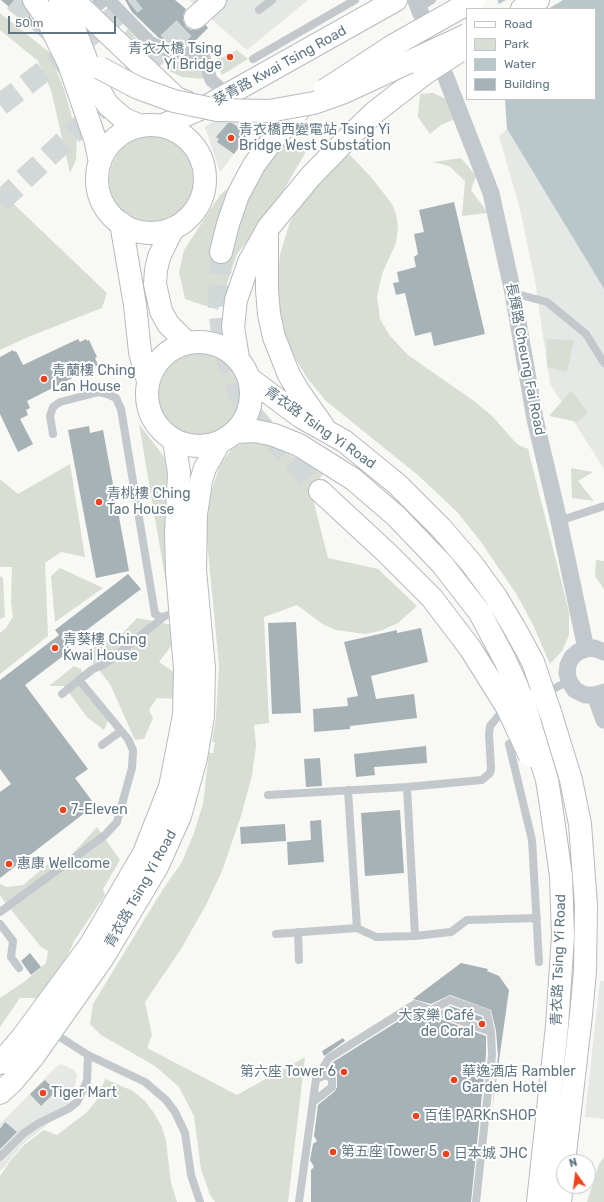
<!DOCTYPE html>
<meta charset="utf-8">
<style>
body{margin:0}
#map{position:relative;width:604px;height:1202px;overflow:hidden;background:#f8f8f5;font-family:Rubik,sans-serif}
canvas{display:block}
.legend{position:absolute;left:466px;top:8px;width:130px;height:92px;box-sizing:border-box;background:#fff;border:1px solid #c0c8cd;margin:0;padding:5px 7px;list-style:none;font-size:12px;color:#617682}
.legend li{display:flex;align-items:center;gap:8px;height:20px}
.legend b{width:20px;border:1px solid #c0c8cd}
.north{position:absolute;left:556px;top:1154px;width:40px;height:40px;box-sizing:border-box;background:#fff;border:1px solid #c0c8cd;border-radius:50%;rotate:346deg;font-size:11px;font-weight:700;line-height:16px;text-align:center;color:#617682}
.north::after{content:'';display:block;margin:auto;width:14px;height:18px;background:#f0421d;clip-path:polygon(50% 0,100% 100%,50% 72%,0 100%)}
.scale{position:absolute;left:8px;top:16px;width:108px;height:18px;box-sizing:border-box;border:2px solid #617682;border-top:0;padding-left:5px;font-size:12px;line-height:14px;white-space:nowrap;color:#617682;-webkit-text-stroke:3px #fff;paint-order:stroke}
</style>
<div id="map">
<canvas width="604" height="1202"></canvas>
<ul class="legend">
<li><b style="height:5px;background:#fff"></b>Road</li>
<li><b style="height:11px;background:#d8ded4"></b>Park</li>
<li><b style="height:11px;background:#b9c7ca"></b>Water</li>
<li><b style="height:11px;background:#a7b2b7"></b>Building</li>
</ul>
<div class="north">N</div>
<div class="scale">50 m</div>
</div>
<script>
const ctx = document.querySelector('canvas').getContext('2d');
ctx.lineJoin = 'round';
function fillPath(path, color) { ctx.fillStyle = color; ctx.fill(path, 'evenodd'); }
const shape = rows => new Path2D(rows.map(r => 'M' + r).join(''));
function stroke(path, color, width, dash) { ctx.strokeStyle = color; ctx.lineWidth = width; ctx.lineCap = dash ? 'butt' : 'round'; ctx.setLineDash(dash || []); ctx.stroke(path); }
function label(font, color, halo, rows, align = 'center') {
  ctx.font = font + ' Rubik,"Noto Sans TC",sans-serif'; ctx.lineWidth = 4; ctx.setLineDash([]); ctx.textBaseline = 'middle'; ctx.strokeStyle = halo; ctx.fillStyle = color; for (const [text, x, y, turn = 0] of rows) {
    ctx.save(); ctx.translate(x, y); ctx.rotate((+turn || 0) * Math.PI / 180); ctx.textAlign = isNaN(turn) ? turn : align; if (halo) ctx.strokeText(text, 0, 0); ctx.fillText(text, 0, 0); ctx.restore();
  }
}
const built = shape([
 [189,0,308,0,247,50],
 [225,113,258,123,220,172,205,127],
 [507,129,601,284,604,282,604,469,550,384,535,281,520,209,499,136],
 [600,981,604,981,604,1119,585,1117],
 [61,1064,74,1070,77,1075,75,1086,68,1095,72,1099,43,1128,23,1144,0,1172,0,1124,55,1068]
]);
const green = shape([
 [0,13,49,52,64,89,77,135,76,160,70,173,51,90,38,61,0,30],
 [128,29,143,46,139,49,124,33],
 [237,50,248,59,222,75,215,61],
 [198,59,204,79,182,77,167,70,170,63],
 [433,93,453,102,457,118,441,125,430,134,418,117,420,94],
 '109 180a44 44 0 1 1 88 0a44 44 0 1 1-88 0Z',
 [282,144,307,150,272,210,237,254,218,310,185,299,179,272,184,250,220,195],
 [348,153,371,177,392,204,396,214,398,227,396,243,382,274,377,297,380,319,390,336,408,355,474,401,492,416,517,444,528,449,569,612,569,635,562,651,550,664,533,625,517,595,481,542,458,513,419,476,326,401,307,378,293,354,282,325,277,292,280,254,290,222,304,197],
 [461,158,476,176,471,190,488,213,462,216,465,181,449,166,433,162],
 [0,191,107,293,102,308,28,337,0,350],
 [547,339,574,340,567,372,547,367],
 '158 395a42 42 0 1 1 84 0a42 42 0 1 1-84 0Z',
 [571,391,588,412,578,422,549,416],
 [139,424,165,458,168,481,165,529,166,583],
 [254,441,291,455,323,474,311,491,328,558,378,569,417,606,398,623,380,631,365,634,336,630,324,625,297,605,264,617,269,723,254,725,256,746,252,775,242,813,222,871,206,905,181,949,145,1002,152,1035,147,1048,237,1095,305,1057,288,1202,215,1202,210,1195,201,1169,194,1116,179,1087,155,1066,101,1035,90,1024,93,1004,163,889,182,862,194,833,203,804,209,753,213,753,215,742,212,742,216,717,219,666,206,530,210,495,220,465,234,446],
 [70,464,85,557,61,552,45,563,48,636,0,674,0,633,6,628,13,617,11,603,12,567,0,567,0,479,18,494],
 [571,468,593,472,578,481,594,501,572,498],
 [596,560,604,561,604,589,595,576],
 [60,568,103,588,55,622,51,576],
 [0,576,3,578,5,617,0,619],
 [137,618,173,625,178,637,159,662,177,674,179,699,157,698,149,710,153,718,144,739,135,740,110,684,86,654,98,643,118,638],
 [74,666,81,669,88,698,111,714,104,730,87,717,64,686,49,686],
 [97,827,120,860,103,889,105,895,74,941,64,964,41,998,20,998,0,1027,0,998,24,982,46,963,48,951,41,947,4,901,0,895,0,884,7,887,23,885,48,864,68,859],
 [105,1079,133,1091,145,1101,154,1113,162,1127,166,1141,171,1183,177,1202,0,1202,0,1176,11,1160,24,1145,44,1130,57,1135,86,1113,96,1101],
 [604,1157,604,1202,587,1202,599,1164]
]);
const water = shape([
 [498,0,604,0,604,289,507,129,505,99,595,99,595,9,499,9]
]);
const pier = shape([
 [506,0,563,0,548,9,497,9,497,5]
]);
const building = shape([
 [1,0,22,0,24,7,41,35],
 [125,0,175,0,186,9,183,15,183,20,186,27,191,30,197,30,206,25,208,28,191,45,183,45,159,38,132,12],
 [228,123,232,123,248,134,234,154,217,142,219,139,216,137],
 [454,202,485,334,434,346,431,332,415,336,405,293,396,295,393,283,399,282,397,272,416,267,414,257,418,254,414,234,424,232,419,210],
 [78,339,80,342,86,339,87,341,89,340,97,357,95,358,98,365,27,401,30,408,26,410,28,415,20,419,33,444,18,452,0,414,0,357,13,350,14,352,16,351,23,365],
 [89,426,90,433,103,430,129,571,96,578,68,430],
 [128,574,141,589,67,645,71,650,25,685,88,769,75,778,95,805,0,878,0,792,11,784,0,769,0,680,59,635,55,630],
 [296,622,301,713,272,714,268,623],
 [421,628,428,662,371,676,376,699,414,694,417,718,350,726,350,729,314,732,313,709,348,706,347,698,358,696,344,642,397,630,397,633],
 [426,746,427,763,374,767,375,775,356,777,354,754],
 [320,758,322,786,306,787,304,759],
 [400,810,404,873,365,876,361,813],
 [321,820,324,862,288,865,287,842,311,840,310,821],
 [285,824,286,841,241,844,240,827],
 [30,953,41,967,31,975,21,961],
 [461,963,488,969,487,971,499,976,509,990,492,1110,498,1055,496,1031,491,1010,450,995,431,1004,413,999],
 [450,1006,482,1017,484,1023,445,1009],
 [416,1010,486,1036,486,1055,471,1202,311,1202,311,1170,314,1167,310,1160,313,1144,317,1141,314,1136,318,1105,335,1091,337,1087,337,1076,328,1070,333,1062],
 [343,1038,345,1041,324,1056,322,1051],
 [45,1080,56,1091,41,1106,30,1094],
 [5,1122,17,1132,0,1149,0,1129]
]);
const primaryTunnel = shape([
 [14,0,53,33],
 [221,252,219,306,222,335,229,364,239,392,254,417,320,491]
]);
const motorwayTunnel = shape([
 [0,105,136,0],
 [0,202,195,18]
]);
const service = shape([
 [419,8,432,0],
 [259,10,272,0],
 [253,59,355,0],
 [513,293,547,302,586,334,604,363],
 [53,434,50,416,53,407,60,402,99,392,107,394,116,398,121,409,155,614,162,618],
 [559,521,604,506],
 [555,688,569,681],
 [62,694,79,680],
 [509,744,532,840,539,962],
 [102,745,121,731],
 [407,787,415,936],
 [348,790,357,928],
 [268,795,407,787,482,780,490,773,491,769,489,734,490,726,500,714],
 [0,912,105,835,117,822,132,768,133,750,128,739,79,680,93,669,105,664,165,616,179,612],
 [0,924,13,941,11,957,19,968],
 [298,932,299,960],
 [276,934,357,928,376,937,415,936,451,932,467,920,537,918],
 [431,1010,450,1000,487,1013,491,1032],
 [52,1032,88,1055,145,1082,166,1100,175,1112,185,1133,191,1175,200,1202],
 [313,1102,332,1087,332,1079,326,1075,316,1079],
 [0,1157,24,1133,39,1123,68,1109,77,1102,87,1081,88,1055],
 [299,1202,316,1079,329,1058,415,1004,491,1032,492,1055,476,1202]
]);
const pedestrian = shape([
 [109,0,150,42,170,52,190,53,202,51,211,80,219,87],
 [87,13,104,0]
]);
const minor = shape([
 [416,1,421,14],
 [445,75,491,193,513,293,535,419,559,521,586,649],
 [604,652,594,648,586,649,578,652,572,657,568,665,567,673,569,681,575,690,585,695,595,695,604,692],
 [595,695,604,720]
]);
const secondary = shape([
 [0,1063,21,1039,91,944,144,853,170,787,184,715,185,669,177,571,176,533,179,473,174,440],
 [0,1093,12,1082,33,1057,102,959,157,867,180,816,196,758,203,716,204,668,195,570,196,514,201,481,205,468,219,443]
]);
const primary = shape([
 [34,0,46,17,69,64,95,139,100,162],
 [60,0,75,31,95,82,107,104,124,119,141,126],
 [73,0,176,98,186,102],
 [522,9,538,0],
 '97 179a54 54 0 1 1 108 0a54 54 0 1 1-108 0Z',
 [161,126,209,105,396,0],
 [121,223,135,305,140,352,148,381],
 [173,228,159,257,156,270,155,284,161,311,168,324,187,343],
 [267,232,267,290,269,314,274,337,289,375,299,392,323,426],
 [221,252,228,224,238,195,254,165,271,142,297,113],
 '147 394a52 52 0 1 1 104 0a52 52 0 1 1-104 0Z',
 [238,358,233,327,236,300,249,262,268,228,311,176,350,136,375,112,424,74],
 [250,379,301,417,344,441,397,484,441,528,472,564,496,597,515,629],
 [236,432,256,431,274,435,299,445,353,479,396,516,442,564,480,613,505,660,522,697],
 [320,491,387,553,432,598,470,648,507,707],
 [550,712,571,780,580,824,586,905,585,971,581,1015,564,1162],
 [538,1202,557,1026,563,936,561,876,551,805],
 [560,1202,564,1166]
]);
const motorway = shape([
 [195,18,215,0]
]);
const primaryBridge = shape([
 [100,68,138,88,174,101,217,110,269,111,314,103,342,93,467,35],
 [424,74,458,52],
 [325,90,394,45,474,0],
 [515,629,533,662,550,712],
 [522,697,547,780,551,805],
 [507,707,530,756]
]);
const markers = [
 [230,57,4,"#f0421d"],
 [231,138,4,"#f0421d"],
 [44,379,4,"#f0421d"],
 [99,502,4,"#f0421d"],
 [55,648,4,"#f0421d"],
 [63,810,4,"#f0421d"],
 [9,864,4,"#f0421d"],
 [482,1024,4,"#f0421d"],
 [344,1072,4,"#f0421d"],
 [454,1080,4,"#f0421d"],
 [43,1093,4,"#f0421d"],
 [416,1116,4,"#f0421d"],
 [333,1152,4,"#f0421d"],
 [446,1154,4,"#f0421d"]
];
const poiNames = [
 ["青衣大橋 Tsing",222,49,"right"],
 ["Yi Bridge",222,65,"right"],
 ["青衣橋西變電站 Tsing Yi",239,130],
 ["Bridge West Substation",239,146],
 ["青蘭樓 Ching",52,371],
 ["Lan House",52,387],
 ["青桃樓 Ching",107,494],
 ["Tao House",107,510],
 ["青葵樓 Ching",63,640],
 ["Kwai House",63,656],
 ["7-Eleven",71,810],
 ["惠康 Wellcome",17,864],
 ["大家樂 Café",474,1016,"right"],
 ["de Coral",474,1032,"right"],
 ["第六座 Tower 6",336,1072,"right"],
 ["華逸酒店 Rambler",462,1072],
 ["Garden Hotel",462,1088],
 ["Tiger Mart",51,1093],
 ["百佳 PARKnSHOP",424,1116],
 ["第五座 Tower 5",341,1152],
 ["日本城 JHC",454,1154]
];
const streetNames = [
 ["葵青路 Kwai Tsing Road",280,66,-29],
 ["長輝路 Cheung Fai Road",525,359,79],
 ["青衣路 Tsing Yi Road",320,428,35],
 ["青衣路 Tsing Yi Road",141,889,-61],
 ["青衣路 Tsing Yi Road",559,960,-88]
];
fillPath(built, '#e6e8e6');
fillPath(green, '#d8ded4');
fillPath(water, '#b9c7ca');
fillPath(pier, '#f8f8f5');
fillPath(building, '#a7b2b7');
stroke(primaryTunnel, '#d2d8d8', 22, [22, 11]);
stroke(motorwayTunnel, '#d2d8d8', 22, [22, 11]);
stroke(secondary, '#b5bcc0', 24);
stroke(primary, '#b6bbbf', 24);
stroke(motorway, '#b5babd', 24);
stroke(service, '#c2c8cb', 8);
stroke(pedestrian, '#c2c8cb', 13);
stroke(minor, '#c2c8cb', 17);
stroke(secondary, '#fff', 22);
stroke(primary, '#fff', 22);
stroke(motorway, '#fff', 22);
stroke(primaryBridge, '#b6bbbf', 24, []);
stroke(primaryBridge, '#fff', 22);
for (const [x, y, r, color] of markers) { const dot = new Path2D(); dot.arc(x, y, r, 0, 2 * Math.PI); ctx.fillStyle = color; ctx.fill(dot); stroke(dot, '#fff', 1.5); }
label('14px', '#617682', '#fff', poiNames, 'left');
label('14px', '#617682', '#fff', streetNames);
</script>
